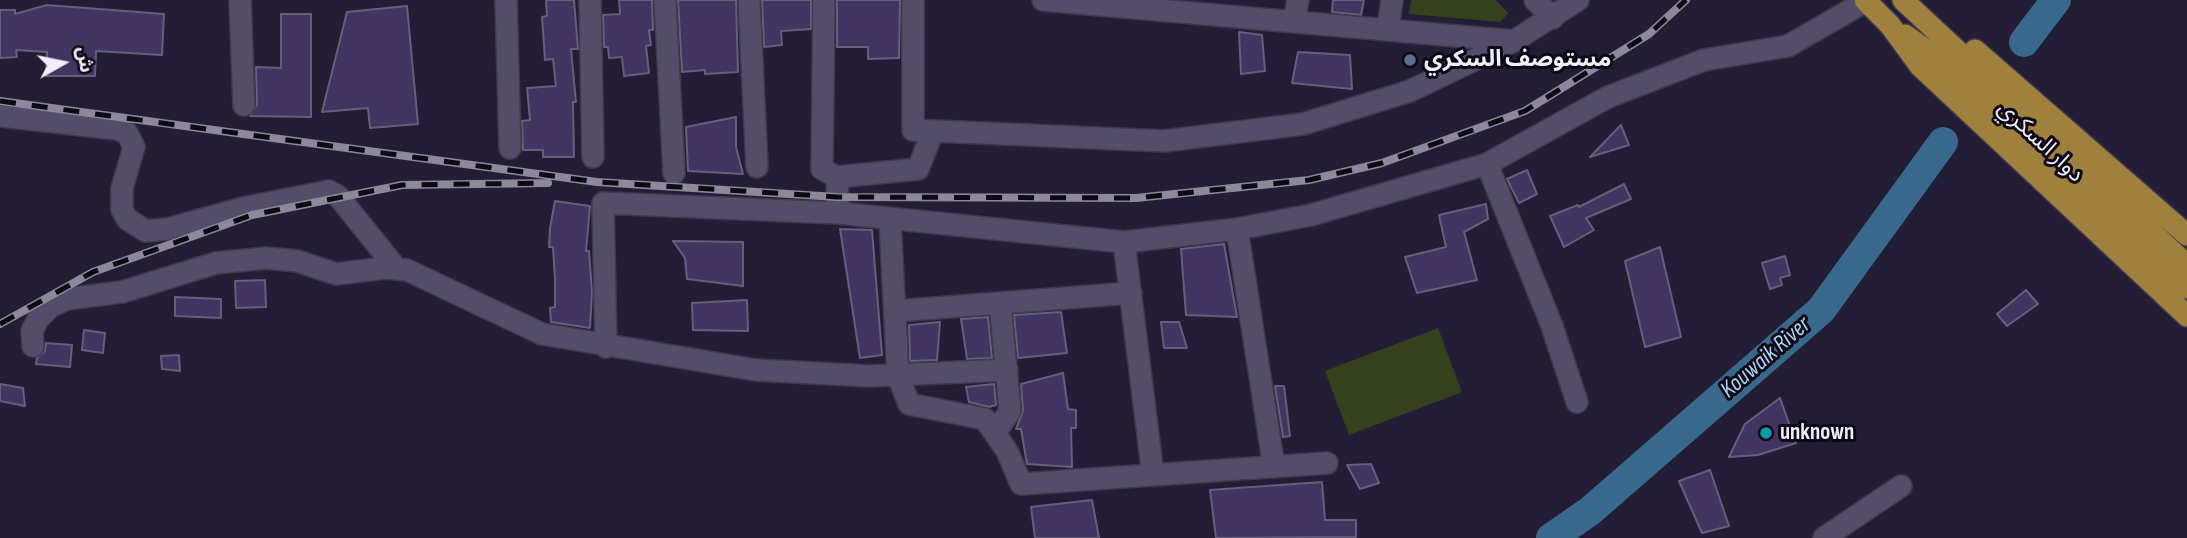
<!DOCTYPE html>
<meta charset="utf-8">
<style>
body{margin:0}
#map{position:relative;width:2187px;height:538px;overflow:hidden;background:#231c35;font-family:"Sofia Sans Condensed","Noto Sans Arabic",sans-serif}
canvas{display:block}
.north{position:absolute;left:28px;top:28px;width:70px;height:70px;-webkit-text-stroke:5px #0c0914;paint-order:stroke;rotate:81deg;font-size:19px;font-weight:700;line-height:28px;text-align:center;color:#f2eeff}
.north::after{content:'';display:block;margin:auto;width:24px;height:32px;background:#f2eeff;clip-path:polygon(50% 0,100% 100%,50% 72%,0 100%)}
</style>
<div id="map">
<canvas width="2187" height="538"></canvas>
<div class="north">ش</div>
</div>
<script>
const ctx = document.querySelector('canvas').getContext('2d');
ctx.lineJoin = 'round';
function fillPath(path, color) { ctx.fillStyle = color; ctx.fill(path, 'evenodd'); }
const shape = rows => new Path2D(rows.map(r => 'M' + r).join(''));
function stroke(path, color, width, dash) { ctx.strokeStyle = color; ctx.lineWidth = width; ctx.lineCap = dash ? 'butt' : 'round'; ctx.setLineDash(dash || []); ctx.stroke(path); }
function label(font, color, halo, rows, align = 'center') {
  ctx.font = font + ' "Sofia Sans Condensed","Noto Sans Arabic",sans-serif'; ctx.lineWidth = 6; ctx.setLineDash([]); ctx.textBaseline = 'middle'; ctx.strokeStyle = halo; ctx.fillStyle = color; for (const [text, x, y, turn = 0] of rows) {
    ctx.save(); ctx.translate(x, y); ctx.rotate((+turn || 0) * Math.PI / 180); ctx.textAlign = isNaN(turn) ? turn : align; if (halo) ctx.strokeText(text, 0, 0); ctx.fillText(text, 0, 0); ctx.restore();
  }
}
const green = shape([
 [1411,0,1496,0,1508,13,1501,22,1409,14],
 [1438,328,1462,392,1349,435,1325,371]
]);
const river = shape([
 [2024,42,2056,0],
 [1551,538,1590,511,1821,310,1943,142]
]);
const building = shape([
 [546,0,574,0,578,49,571,49,576,102,573,102,574,157,543,157,543,150,523,150,522,121,530,120,527,88,556,86,553,59,545,60,542,17,547,16,546,0],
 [619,0,652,0,653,30,649,30,651,45,646,46,649,73,624,76,622,57,609,58,608,47,604,47,603,15,620,14,619,0],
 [678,0,736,0,738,72,705,74,705,70,682,72,678,0],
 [762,0,811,0,811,29,781,31,782,45,764,47,762,0],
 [837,0,900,0,899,58,868,59,868,47,837,47,837,0],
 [1333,0,1364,0,1361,15,1332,12,1333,0],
 [47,5,164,14,162,55,96,51,95,76,46,76,47,52,16,50,17,57,0,58,0,10,15,10,15,14,47,5],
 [407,6,418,124,370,128,368,108,322,112,347,12,407,6],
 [281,14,311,14,311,117,250,116,257,105,256,67,281,68,281,14],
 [1239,32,1262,35,1265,71,1241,74,1239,32],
 [1298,52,1350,55,1352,89,1292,83,1298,52],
 [736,117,736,147,743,174,688,171,686,127,736,117],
 [1621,125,1629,145,1590,157,1621,125],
 [1527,170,1537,194,1519,203,1507,179,1527,170],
 [1624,184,1631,199,1586,218,1594,230,1564,247,1550,216,1578,205,1579,207,1624,184],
 [555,201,590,206,586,251,589,251,592,292,590,328,551,322,550,308,555,307,555,279,553,247,549,247,550,228,555,201],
 [1486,204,1488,219,1464,232,1477,280,1417,293,1405,257,1446,247,1439,215,1486,204],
 [840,229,872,230,882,355,860,358,840,229],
 [673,241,743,242,743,286,687,279,685,258,673,241],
 [1224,244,1237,317,1186,315,1181,249,1224,244],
 [1660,247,1681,337,1645,347,1625,261,1660,247],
 [1785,256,1790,275,1780,278,1782,285,1770,289,1762,263,1785,256],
 [265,280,266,307,236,308,235,281,265,280],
 [2026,290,2038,304,2007,326,1997,314,2026,290],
 [175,297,221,299,221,318,175,316,175,297],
 [747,300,748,331,693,330,692,303,747,300],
 [1061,312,1067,353,1018,358,1014,315,1061,312],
 [988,317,992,358,967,359,961,319,988,317],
 [940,322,937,360,910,361,909,325,940,322],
 [1161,322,1179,322,1187,348,1164,348,1161,322],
 [84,330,105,333,103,353,82,350,84,330],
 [46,343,72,345,70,367,36,364,37,358,45,351,46,343],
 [179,355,180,371,162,369,161,356,179,355],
 [1063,373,1068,409,1076,410,1076,428,1071,428,1072,467,1027,464,1021,429,1016,429,1023,411,1021,384,1063,373],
 [0,384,23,388,25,406,0,401,0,384],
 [994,384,996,405,989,407,969,402,966,387,994,384],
 [1275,386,1284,386,1290,436,1283,437,1275,386],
 [1780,398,1796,443,1758,455,1729,457,1745,424,1780,398],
 [1371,464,1379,483,1360,489,1347,465,1371,464],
 [1710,470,1729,526,1702,533,1679,481,1710,470],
 [1322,482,1325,520,1356,520,1356,537,1216,538,1210,490,1322,482],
 [1092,500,1099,538,1035,538,1031,507,1092,500]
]);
const minor = shape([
 [240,0,244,105],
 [506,0,510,148],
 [590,0,593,157],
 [665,0,674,173],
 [749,0,757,167],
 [824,0,822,169,837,177,838,213],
 [913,0,913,130,1164,141,1303,124,1410,91,1514,41],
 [1043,0,1514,41,1578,0],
 [1535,0,1553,18],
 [1294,21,1298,0],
 [1388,29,1392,0],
 [0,116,117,129,127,133,134,147,122,188,122,210,127,219,146,231,167,229,243,208,329,191,338,196,396,268],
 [1487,164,1552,326,1577,402],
 [837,177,918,169,933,131],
 [890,221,898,376,909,404,985,419,1007,451,1021,484,1327,463],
 [1237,229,1274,467],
 [1124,242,1153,475],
 [896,311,1131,293],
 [33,346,32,331,38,319,50,307,67,299,122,292,216,263,266,258,297,261,336,274,386,268,407,270,542,334,756,370,870,376,1007,370],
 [606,347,603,203,838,213,1124,242,1237,229,1311,215,1487,164,1608,97,1704,60,1788,46,1866,1],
 [995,433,1010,411,1000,303],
 [1824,538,1901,486]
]);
const major = shape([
 [1865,0,1890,25,1920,66,2187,316],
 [1903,0,2187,265],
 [1905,35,1928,51,2187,288],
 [1975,50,2187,235]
]);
const rail = shape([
 [0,101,597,182,837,197,1136,198,1309,180,1382,163,1525,111,1649,34,1686,0],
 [0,324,93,272,252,215,402,185,548,183]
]);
const markers = [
 [1410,60,7,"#5c6f8a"],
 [1766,433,7,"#0f9aa8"]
];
const poiNames = [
 ["مستوصف السكري",1424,60],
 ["unknown",1780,433]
];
const streetNames = [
 ["دوار السكري",2040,142,43]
];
const waterNames = [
 ["Kouwaik River",1766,358,-41]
];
fillPath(green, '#34411c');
stroke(river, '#38698c', 30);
fillPath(building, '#413461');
stroke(building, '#665f7c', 2);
stroke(minor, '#3f394e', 24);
stroke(major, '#3f394e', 24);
stroke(minor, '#534d69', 21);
stroke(major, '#9f803c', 21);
stroke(rail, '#8d889d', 8);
stroke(rail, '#0c0914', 5, [16]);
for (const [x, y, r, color] of markers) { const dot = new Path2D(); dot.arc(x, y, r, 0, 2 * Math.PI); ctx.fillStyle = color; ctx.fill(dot); stroke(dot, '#0c0914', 2.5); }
label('bold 23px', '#f2eeff', '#0c0914', poiNames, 'left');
label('23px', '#f2eeff', '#0c0914', streetNames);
label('italic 24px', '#aad5f6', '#0c0914', waterNames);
</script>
